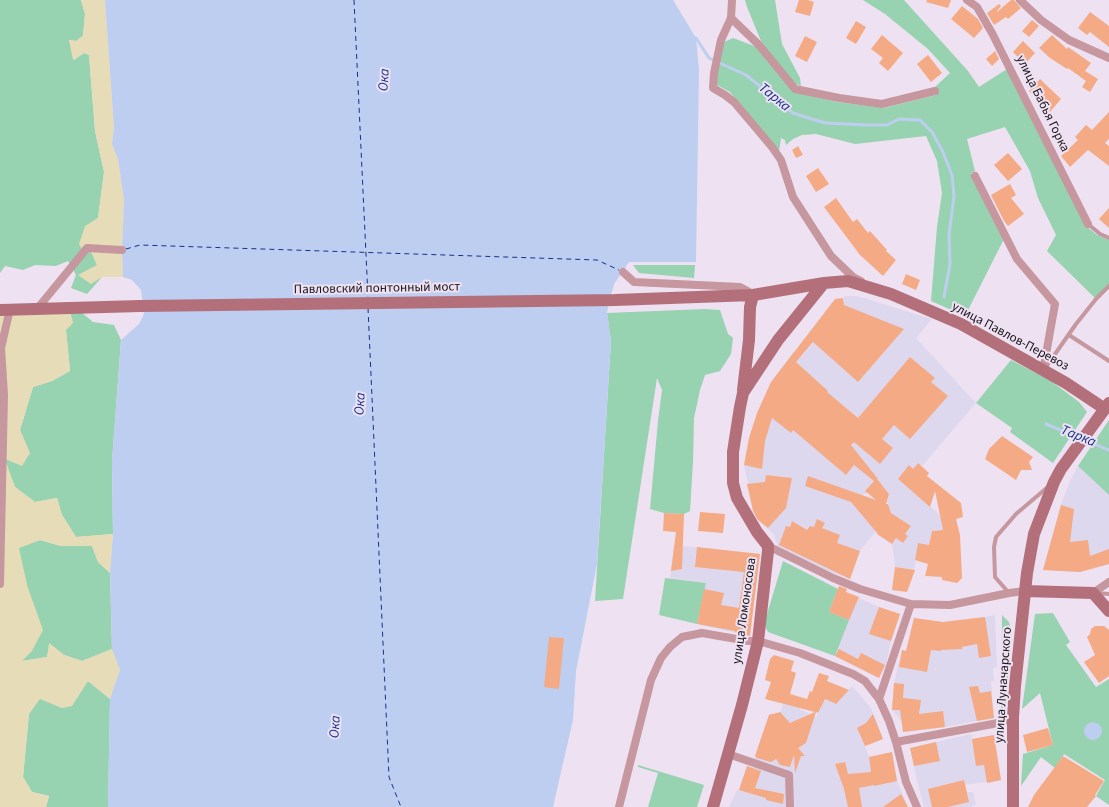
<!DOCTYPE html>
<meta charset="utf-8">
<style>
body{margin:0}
canvas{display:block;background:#eee1f1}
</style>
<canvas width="1109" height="807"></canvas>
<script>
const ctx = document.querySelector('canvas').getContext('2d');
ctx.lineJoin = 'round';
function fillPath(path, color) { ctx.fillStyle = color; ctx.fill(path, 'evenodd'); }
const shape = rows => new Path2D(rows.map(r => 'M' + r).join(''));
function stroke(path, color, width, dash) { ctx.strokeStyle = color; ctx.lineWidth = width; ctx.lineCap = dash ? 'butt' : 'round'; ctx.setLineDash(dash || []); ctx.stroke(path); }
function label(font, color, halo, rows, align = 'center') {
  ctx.font = font + ' "Source Sans 3",sans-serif'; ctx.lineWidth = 4; ctx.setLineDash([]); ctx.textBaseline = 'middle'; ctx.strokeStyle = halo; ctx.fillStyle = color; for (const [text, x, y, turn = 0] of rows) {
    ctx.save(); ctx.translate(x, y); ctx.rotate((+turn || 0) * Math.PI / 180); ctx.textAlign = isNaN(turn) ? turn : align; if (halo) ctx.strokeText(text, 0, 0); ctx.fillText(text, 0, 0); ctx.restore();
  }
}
const commercial = shape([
 [844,296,857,296,932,319,916,338,976,403,922,466,918,463,913,469,909,465,898,479,940,515,943,530,932,531,929,545,918,543,914,570,895,567,892,544,896,538,903,543,908,536,905,534,911,526,891,513,887,501,889,494,877,479,866,489,868,493,858,496,876,531,860,551,850,579,819,568,778,547,774,535,755,516,744,465,749,438,757,414,771,382,794,351,801,357,844,306],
 [1078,466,1109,495,1109,564,1080,572,1043,570,1061,505,1069,483],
 [674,545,760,554,750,636,697,624,706,583,670,578],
 [838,589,879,607,900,614,891,641,886,665,879,678,835,656,829,612],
 [995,615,997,667,993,668,994,681,991,681,994,718,945,727,903,732,902,722,892,710,894,683,902,650,906,651,914,618,943,622,985,617],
 [852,686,871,708,883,739,865,746,869,757,892,752,897,781,908,807,729,807,737,790,739,790,747,766,753,768,755,756,769,714,779,716,783,704,796,707,816,717,821,707,821,697,836,704],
 [971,734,972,739,994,735,1001,780,965,785,967,792,973,792,976,804,971,807,924,807,917,780,910,748]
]);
const green = shape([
 [0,0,81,0,85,14,83,36,76,41,69,40,74,60,84,53,89,55,95,131,104,172,98,218,85,227,91,251,102,277,87,294,71,288,76,275,68,261,56,266,35,265,23,270,5,266,0,273],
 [745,0,775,0,782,44,800,78,801,86,793,83,761,41,747,7],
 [863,0,904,0,968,71,979,87,1007,69,1086,226,1097,235,1109,240,1109,286,1096,299,1047,251,1056,235,1038,198,1030,171,1005,127,967,139,975,171,971,174,1005,237,965,316,931,301,937,227,942,193,937,161,926,136,855,144,816,134,802,135,793,139,786,145,785,140,781,138,779,152,730,92,717,85,717,73,724,42,733,38,757,47,798,93,837,102,884,108,936,95,935,87,950,73,928,49,885,14],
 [633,265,695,265,694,278,639,273],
 [705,309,720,310,728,334,733,338,731,354,720,371,705,375,700,390,694,418,693,462,690,511,684,514,664,513,650,509,658,421,662,390,657,378,623,599,595,601,611,341,607,313],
 [70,312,81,312,93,322,114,325,121,340,112,461,113,534,76,537,62,515,57,498,35,502,15,487,4,459,30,454,20,430,33,387,52,381,70,371,66,330],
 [1011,360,1051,381,1079,402,1087,412,1053,463,1010,432,1012,428,976,403],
 [1109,420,1109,495,1078,466],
 [40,540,61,546,92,546,98,562,110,573,112,649,82,661,64,655,50,644,47,657,22,661,27,585,18,548],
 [783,561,838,589,829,612,849,620,835,656,768,632,764,624],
 [665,578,706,583,697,624,659,615],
 [1053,613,1070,642,1066,645,1096,687,1109,679,1109,805,1096,796,1105,780,1064,754,1055,768,1041,757,1021,786,1023,754,1053,745,1040,693,1022,709,1035,614],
 [1002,615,1009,622,1011,629,1006,709,1001,710],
 [88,681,110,699,108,807,46,807,49,796,32,792,23,777,29,714,40,698,62,708],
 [638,765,704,785,697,807,648,807,658,773,638,767]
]);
const sand = shape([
 [81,0,105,0,114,128,112,144,118,159,124,200,122,250,123,277,102,277,91,284,78,275,97,265,91,252,84,253,79,244,85,226,98,218,104,172,95,131,89,55,84,53,73,60,69,40,76,41,83,36,85,14],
 [70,312,72,318,73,323,66,330,70,371,52,381,33,387,20,430,30,453,22,466,5,459,15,487,35,502,57,498,62,515,76,537,113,534,110,573,98,562,92,546,61,546,40,540,19,548,27,585,43,630,32,651,22,661,47,657,49,643,64,655,82,661,112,649,120,670,110,699,88,681,72,706,62,708,40,699,29,714,23,777,32,792,49,796,46,807,0,807,0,316]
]);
const water = shape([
 [105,0,673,0,696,38,699,70,696,262,629,262,614,284,607,312,611,341,597,564,576,671,573,720,553,807,108,807,110,699,120,670,112,649,110,573,113,534,112,461,121,340,139,324,144,314,141,290,132,280,123,277,122,250,124,200,118,159,112,144,114,128],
 '1084 731a9 9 0 1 1 18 0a9 9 0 1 1-18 0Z'
]);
const stream = shape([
 [693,38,696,38,709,58,746,75,793,113,825,123,867,125,887,125,899,119,920,120,932,132,943,152,952,175,954,196,949,235,950,264,944,297],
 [1046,424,1079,438],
 [1085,440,1109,450]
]);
const ferry = shape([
 [354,0,368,297],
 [126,249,140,245,597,260,619,270],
 [368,308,389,777,401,807]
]);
const building = shape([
 [799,0,808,0,814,2,810,16,795,12],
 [927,0,951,0,948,8,926,2],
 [1011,0,1014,0,1021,8,1008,19,1006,17,994,25,987,13,999,4,1001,6,997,11,997,12],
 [962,6,978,19,983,28,974,38,951,19],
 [1090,12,1109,26,1109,47,1090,32,1087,35,1078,28],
 [1032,20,1039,26,1029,37,1022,31],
 [856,21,866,27,856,44,846,38],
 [882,35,903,53,888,71,879,63,883,58,871,49],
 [1052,35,1067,49,1068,47,1091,63,1085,71,1098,79,1090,92,1082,87,1086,81,1068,68,1067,69,1050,58,1039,48],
 [805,36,817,42,807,62,795,56],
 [1023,41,1035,53,1025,64,1013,52],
 [995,51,999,59,992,66,986,59],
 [928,55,942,73,931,82,917,64],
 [1040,79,1061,99,1050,112,1029,91],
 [1109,112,1109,139,1105,143,1109,146,1109,166,1088,150,1070,167,1061,156,1078,140,1075,137,1086,125,1092,130],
 [798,146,803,155,796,158,792,150],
 [1008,153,1022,169,1008,181,994,165],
 [818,168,829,184,816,192,806,176],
 [1010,184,1016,195,1011,198,1024,214,1008,226,1004,221,991,195],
 [836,198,853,222,857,219,868,233,870,231,887,250,886,251,896,260,883,276,860,255,824,207],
 [1109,208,1109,228,1099,219],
 [906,274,920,280,916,290,902,284],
 [843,298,844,305,904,329,858,382,813,342,796,362,828,391,827,392,858,418,910,357,935,378,931,382,948,396,910,439,894,425,882,439,893,448,880,464,854,442,851,445,878,479,877,480,878,480,889,494,886,504,888,504,891,513,911,526,905,534,908,536,903,543,896,538,892,544,877,534,877,533,851,502,805,486,808,476,876,500,865,491,874,481,854,465,846,475,793,430,791,433,772,418,765,441,762,469,744,465,749,438,757,413,771,382,835,299],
 [1002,436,1033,457,1029,462,1032,470,1021,470,1016,480,985,459,989,449],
 [918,463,929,473,927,476,961,503,963,517,956,519,960,535,962,578,957,583,942,580,942,577,925,576,928,564,915,560,918,543,929,545,932,531,943,530,935,491,930,507,898,479,909,465,913,469],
 [766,475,792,478,786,508,768,528,758,520,753,511,747,484,765,482],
 [1061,505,1074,509,1070,542,1088,540,1090,556,1109,549,1109,564,1080,572,1043,570],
 [700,512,725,514,723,533,698,531],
 [664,513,684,514,682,569,671,571,676,532,663,531],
 [817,519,825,523,822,528,840,535,837,543,860,551,850,579,779,545,786,526,790,527,792,521,807,530,810,526,814,527],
 [697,547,760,554,750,636,735,632,735,631,697,624,704,589,724,593,721,605,739,608,744,572,695,567],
 [895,567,915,570,907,592,892,590],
 [839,586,847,589,846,592,859,597,849,620,829,612],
 [879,607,900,614,891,641,869,634],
 [985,617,991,656,979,658,977,644,962,647,962,649,941,650,941,651,931,650,927,672,899,667,902,650,906,651,914,618,943,622],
 [1095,626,1104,626,1109,630,1109,676,1099,683,1084,662,1095,655,1087,637,1090,634,1091,629],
 [549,637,564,638,559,689,544,687],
 [839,649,858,659,861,653,885,665,879,678,835,656],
 [774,655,794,661,791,671,796,673,790,694,807,699,810,691,812,692,819,673,829,676,827,681,849,690,836,704,825,699,818,713,816,712,806,743,798,748,805,756,801,756,795,773,794,755,790,767,780,765,776,759,771,762,757,758,755,756,769,715,780,712,790,723,815,712,765,699,771,682,765,680,770,659],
 [894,683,904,684,903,698,921,700,919,714,943,711,945,727,903,732,900,710,892,710],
 [978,686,980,693,991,691,994,718,977,721,969,687],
 [873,714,883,739,865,746,857,728,866,723],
 [1048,728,1053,745,1027,752,1023,735],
 [994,735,1001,780,987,783,984,765,976,766,972,739],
 [936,742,940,761,914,766,910,748],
 [892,752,897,781,874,786,874,785,859,788,862,807,848,807,844,789,835,764,845,762,848,774,871,772,869,757],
 [1063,756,1104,781,1095,795,1096,796,1087,807,1028,807,1034,795],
 [747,766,761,771,755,788,784,794,783,804,766,800,766,798,739,790],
 [964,780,969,802,948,807,932,807,928,789],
 [901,794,908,807,883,807]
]);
const lane = shape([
 [1088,224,1100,234,1109,238],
 [1069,335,1109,361],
 [1046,367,1076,324,1096,299,1109,286],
 [1009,593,995,577,994,547,996,537,1016,514,1049,486],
 [1096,593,1109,594]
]);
const street = shape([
 [732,0,731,18,721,40,714,73,713,88,725,95,734,102,772,147,781,160,793,197,831,256,853,277,861,281],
 [967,0,977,7,992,33,1088,224],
 [1020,0,1041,20,1069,40,1109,58],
 [731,18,759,45,795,89,839,98,882,104,935,91],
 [975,176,1017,259,1055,304,1043,371],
 [623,272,634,282,740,287,753,294],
 [37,309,87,248,122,250],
 [768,546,833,578,860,589,911,604,950,605,1009,593,1025,591],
 [0,584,4,395,1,348,10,309],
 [1093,593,1109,582],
 [879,699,911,604],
 [896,742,998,723,1013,718],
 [728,754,789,775,790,807],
 [619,807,651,680,661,658,670,647,682,637,702,633,748,641,758,641,800,653,853,674,865,681,879,699,889,721,896,742,906,782,917,807]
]);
const secondary = shape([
 [0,310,140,306,615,300,753,295,824,283,848,281,891,294,961,324,1066,383,1105,409],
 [743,390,749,340,750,307,753,295],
 [1025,591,1093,593,1109,611],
 [713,807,742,705,758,641,768,551,768,546,757,532,737,498,733,483,733,452,740,407,743,393,778,340,824,283],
 [1013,807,1013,718,1015,686,1027,573,1034,534,1054,482,1061,469,1109,403]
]);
const streetNames = [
 ["улица Бабья Горка",1042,104,64],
 ["Павловский понтонный мост",377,289,-1],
 ["улица Павлов-Перевоз",1010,337,28],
 ["улица Ломоносова",745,611,-82],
 ["улица Луначарского",1004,685,-86]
];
const waterNames = [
 ["Ока",385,80,-86],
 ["Тарка",774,98,39],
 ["Ока",361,404,-86],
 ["Тарка",1078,437,22],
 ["Ока",336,727,-86]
];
fillPath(commercial, '#ded8ee');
fillPath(green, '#97d2b1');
fillPath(sand, '#e6dcb7');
fillPath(water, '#becef0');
stroke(stream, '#becef0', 3);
stroke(ferry, '#12328d', 1, [5, 4]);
fillPath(building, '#f4ab85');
stroke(lane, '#c6979e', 4);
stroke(street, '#c6979e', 8);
stroke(secondary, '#b3707b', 12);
label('13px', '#181419', '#eee1f1', streetNames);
label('italic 14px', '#12328d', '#eee1f1', waterNames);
</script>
